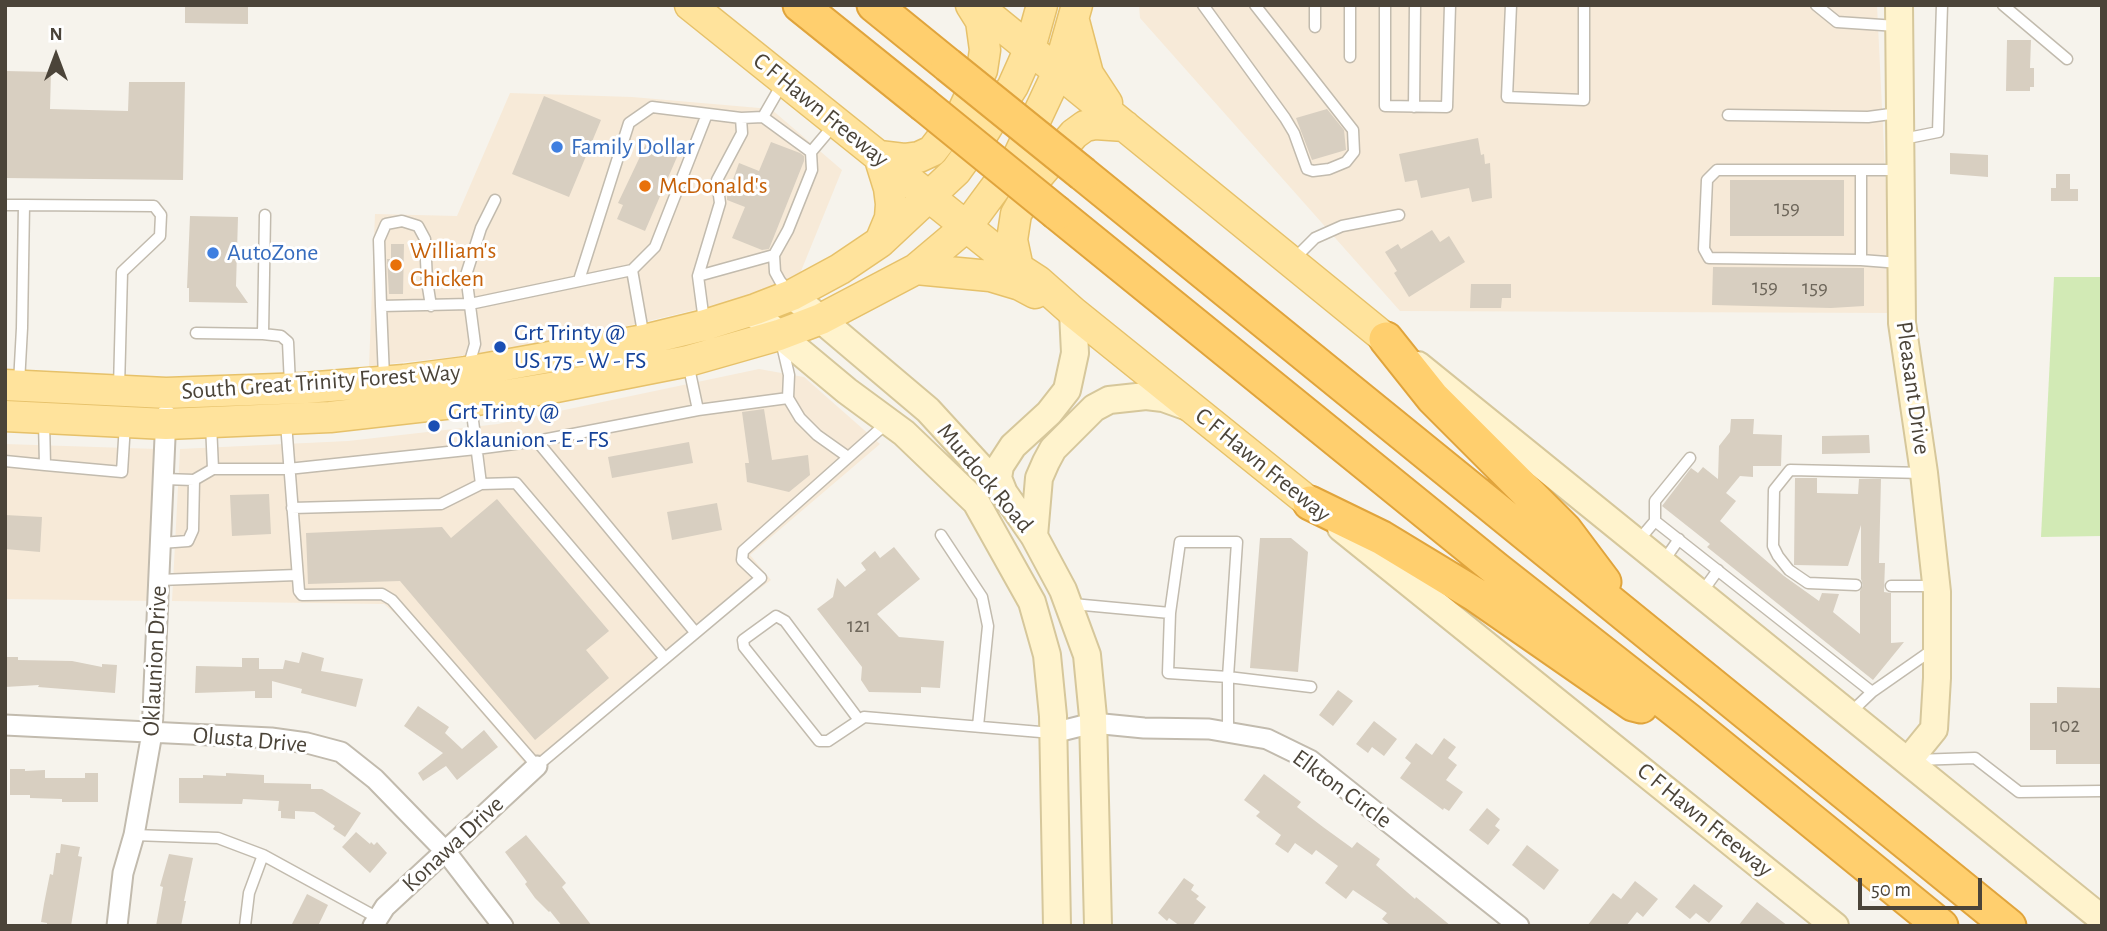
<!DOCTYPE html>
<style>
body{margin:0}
#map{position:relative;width:2107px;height:931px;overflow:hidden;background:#f6f3ec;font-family:"Alegreya Sans",sans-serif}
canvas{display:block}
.frame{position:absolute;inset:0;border:7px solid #4b4439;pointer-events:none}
.north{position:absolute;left:21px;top:21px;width:70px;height:70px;-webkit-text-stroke:5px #fff;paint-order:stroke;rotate:0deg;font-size:19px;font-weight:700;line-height:28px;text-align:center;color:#4b4439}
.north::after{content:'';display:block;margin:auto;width:24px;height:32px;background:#4b4439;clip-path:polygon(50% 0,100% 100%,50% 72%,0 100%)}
.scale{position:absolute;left:1858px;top:878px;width:124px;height:32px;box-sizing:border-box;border:4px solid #4b4439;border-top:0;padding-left:9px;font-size:21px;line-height:24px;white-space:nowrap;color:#4b4439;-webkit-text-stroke:5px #fff;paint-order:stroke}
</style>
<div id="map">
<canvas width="2107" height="931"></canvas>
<div class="frame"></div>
<div class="north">N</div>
<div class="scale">50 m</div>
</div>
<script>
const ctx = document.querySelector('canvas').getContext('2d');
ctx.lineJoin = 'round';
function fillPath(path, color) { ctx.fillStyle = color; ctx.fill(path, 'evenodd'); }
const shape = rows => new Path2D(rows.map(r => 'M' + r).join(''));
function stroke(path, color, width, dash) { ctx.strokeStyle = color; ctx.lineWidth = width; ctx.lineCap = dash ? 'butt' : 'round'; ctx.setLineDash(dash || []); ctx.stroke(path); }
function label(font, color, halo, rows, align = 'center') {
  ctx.font = font + ' "Alegreya Sans",sans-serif'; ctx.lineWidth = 6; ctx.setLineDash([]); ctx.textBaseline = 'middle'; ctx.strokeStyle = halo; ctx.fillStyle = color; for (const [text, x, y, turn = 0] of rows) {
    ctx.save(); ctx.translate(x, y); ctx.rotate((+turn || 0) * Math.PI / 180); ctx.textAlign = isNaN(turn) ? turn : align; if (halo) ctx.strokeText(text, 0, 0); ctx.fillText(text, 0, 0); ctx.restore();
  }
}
const commercial = shape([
 [1139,5,1877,5,1892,313,1400,311,1140,18],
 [510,93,632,97,771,109,842,170,795,286,556,343,453,357,369,366,375,214,457,216],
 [759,369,804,377,880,444,750,555,771,580,527,766,399,617,384,604,172,601,180,449,348,441,498,424],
 [5,444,157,449,154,601,5,599]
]);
const green = shape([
 [2054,277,2102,277,2102,536,2041,537]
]);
const building = shape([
 [185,5,248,5,248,24,185,23],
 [2007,40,2031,40,2030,68,2034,68,2034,87,2030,87,2030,91,2006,91],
 [5,71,51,72,50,109,128,111,129,82,185,82,183,180,5,178],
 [544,96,601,120,569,197,512,174],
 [1327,109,1344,130,1346,150,1312,160,1296,118],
 [1478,138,1481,155,1484,154,1485,164,1490,163,1492,198,1472,202,1469,188,1421,198,1417,180,1405,182,1399,154],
 [771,142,800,153,804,156,804,161,769,249,762,250,732,238,745,207,727,200,727,196,739,163,759,171],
 [646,144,677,157,645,231,617,219,623,205,618,203],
 [1950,153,1988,155,1988,177,1950,174],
 [2056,174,2070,174,2070,189,2078,189,2078,201,2051,201,2051,188,2056,188],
 [1730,180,1844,180,1844,236,1730,236],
 [190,216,238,217,236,286,248,303,189,302,189,288,187,288],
 [1432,230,1440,242,1449,236,1465,262,1409,297,1394,273,1397,271,1385,252,1398,244,1401,249],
 [391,244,404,244,403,294,389,294,387,259,391,259],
 [1713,267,1864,268,1864,306,1831,308,1712,305],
 [1471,284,1511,284,1511,298,1502,298,1501,308,1470,308],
 [764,409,772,460,808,455,810,475,789,492,747,482,745,463,749,463,742,412],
 [1731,419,1754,419,1753,434,1782,435,1781,466,1753,466,1753,477,1740,476,1726,493,1736,501,1720,521,1784,576,1819,601,1822,593,1839,594,1833,612,1860,634,1860,591,1863,585,1861,579,1861,525,1848,566,1794,565,1795,478,1817,478,1817,493,1858,494,1859,479,1881,479,1879,563,1885,563,1884,592,1891,593,1891,643,1904,642,1873,680,1707,547,1710,544,1662,506,1691,468,1698,473,1703,467,1718,479,1719,446,1730,432],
 [1869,435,1870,453,1822,454,1822,436],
 [689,442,693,463,612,478,608,457],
 [269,494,271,534,232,536,230,495],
 [497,499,609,631,586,650,609,678,535,740,400,581,308,584,306,533,442,527,451,538],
 [717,503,722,530,672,540,667,512],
 [5,515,42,517,40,552,5,549],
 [1260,538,1291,538,1308,552,1298,672,1250,668],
 [894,547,920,579,877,614,899,637,944,641,940,688,921,687,921,693,869,692,861,680,862,667,817,609,833,597,837,578,845,587,866,570,861,563,875,551,880,558],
 [302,652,324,658,321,671,363,679,356,707,301,693,302,689,272,681,272,698,255,698,255,691,195,693,196,666,242,667,242,658,259,658,259,669,283,669,285,660,299,663],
 [5,657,18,657,18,660,72,661,102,667,102,664,117,665,115,693,38,687,39,685,5,687],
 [2057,687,2102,688,2102,764,2056,764,2056,750,2030,750,2030,703,2057,703],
 [1338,690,1353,701,1333,726,1319,715],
 [418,706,449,727,445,733,462,749,484,730,498,747,457,780,446,766,423,781,418,773,443,753,404,726],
 [1374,721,1397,739,1384,756,1372,747,1368,753,1356,744],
 [1444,738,1456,747,1448,758,1457,765,1446,780,1463,792,1449,811,1444,808,1443,810,1400,778,1411,763,1405,758,1416,743,1432,755],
 [10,769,25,769,25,771,45,770,45,778,85,778,85,773,98,773,98,802,62,802,62,799,30,798,30,795,10,795],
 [226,773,264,775,264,783,311,784,311,789,322,789,361,813,345,837,333,829,335,826,314,812,295,811,295,819,281,818,281,811,278,811,279,801,243,799,242,804,179,803,179,778,203,778,203,775,226,776],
 [1264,774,1301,802,1297,807,1323,827,1352,848,1357,842,1380,859,1376,865,1415,899,1416,897,1451,926,1391,926,1382,919,1387,913,1353,890,1346,899,1325,883,1338,866,1316,850,1312,855,1295,843,1288,853,1275,844,1281,835,1256,816,1260,812,1244,800],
 [1487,808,1500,819,1495,826,1500,830,1488,845,1469,830],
 [356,832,370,844,371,842,374,845,377,842,387,853,370,873,342,847],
 [526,835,566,883,562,887,592,926,562,926,550,911,549,912,535,898,525,884,527,882,505,852],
 [61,844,80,847,78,856,82,857,71,926,47,926,47,923,41,922,44,904,50,874,53,875,56,853,60,853],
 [1527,845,1559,870,1544,890,1512,865],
 [169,854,193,858,184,901,186,901,181,926,156,926,163,887,160,886],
 [1184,878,1194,885,1191,890,1199,896,1196,899,1206,907,1192,926,1180,926,1169,918,1167,921,1158,913],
 [1635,881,1658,899,1643,917,1637,912,1626,926,1587,926,1613,893,1621,899],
 [1694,884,1723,906,1709,923,1696,913,1690,919,1675,907],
 [307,894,328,905,318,926,291,926],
 [1757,902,1788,926,1738,926]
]);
const lane = shape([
 [1203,5,1285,118,1294,133,1307,169,1313,171,1329,169,1346,162,1354,152,1353,130,1255,5],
 [1385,5,1385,106,1447,107,1450,5],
 [1511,5,1507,97,1584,100,1584,5],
 [1816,5,1837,22,1897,26],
 [2003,5,2067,59],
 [1315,27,1315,5],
 [1350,57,1350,5],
 [1414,107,1415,5],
 [1728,115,1868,117,1898,113],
 [763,117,811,152,833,126],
 [1903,139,1938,132,1942,5],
 [1899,170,1717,170,1707,180,1704,249,1709,258,1861,260,1900,263],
 [1861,171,1861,260],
 [5,205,24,205,22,328,19,383],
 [24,205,154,206,161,215,160,236,122,272,119,388],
 [265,215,263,334,281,336,288,342,290,385],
 [774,255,788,230,812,170,811,152],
 [1294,259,1315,238,1342,226,1399,215],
 [632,270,655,247,707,114],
 [698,276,720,203,717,180,742,133,741,118],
 [579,280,629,123,652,107,741,118,763,117,782,84],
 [381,306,379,240,386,224,402,221,418,226,425,239,427,281,431,306],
 [704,321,698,276,774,255,775,272,780,281,790,293],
 [196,333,263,334],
 [688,363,698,410],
 [468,368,475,344,466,275,481,228,495,200],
 [384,377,381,306,470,304,632,270,644,338],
 [788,398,800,418,817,435,848,457],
 [286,423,299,591,302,595,382,594,392,600,537,766,761,578,742,560,743,551,888,422],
 [211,424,213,469],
 [537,441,695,632],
 [5,461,45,465,44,421],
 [45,465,122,472,125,424],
 [164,479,194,480,213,469,288,469,476,449,537,441,698,410,788,398,789,375,782,345],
 [481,484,516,483,664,657],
 [292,508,441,504,481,484,471,405],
 [1655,521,1872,692],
 [941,535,982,597,988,626,978,726],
 [1638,541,1655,521,1655,501,1690,458],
 [161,543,188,541,193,530,194,480],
 [1663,562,1679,539],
 [159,580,297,575],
 [1856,585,1808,583,1789,570,1778,556,1773,546,1774,490,1790,470,1924,473],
 [1891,586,1936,586],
 [1702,592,1718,570],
 [1073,604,1170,613,1180,542,1237,542,1228,677,1228,731],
 [1170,613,1168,673,1228,677,1311,687],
 [1850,713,1872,692,1935,648],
 [859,720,785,621,776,616,743,640,744,647,819,741,828,741,864,717,1052,733],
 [1915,760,1975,758,2019,792,2102,791],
 [134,835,218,838,263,855],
 [245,926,249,893,263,855,378,918]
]);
const street = shape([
 [5,725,271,738,307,743,341,752,375,779,446,852,503,926],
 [1053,733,1093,723,1144,728,1209,729,1267,739,1310,760,1519,926],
 [117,926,123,873,134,835,152,733,166,415],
 [373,926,385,907,537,766]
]);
const secondary = shape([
 [1899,5,1902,323,1924,473,1937,592,1937,678,1934,729,1908,761],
 [792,295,928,410,1004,493,1034,536,1063,590,1087,655,1093,717,1098,926],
 [751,311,847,391,904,433,976,502,1032,602,1047,655,1053,716,1057,926],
 [1418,365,2102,919],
 [1004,493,998,478,1000,466,1013,446,1049,413,1067,390,1075,353,1073,312],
 [1341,528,1835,926],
 [1034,536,1039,478,1046,462,1053,449,1094,408,1109,400,1146,396,1163,398,1188,407]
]);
const primary = shape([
 [690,5,1018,268,1038,281,1073,312,1310,503],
 [976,5,1386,339],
 [1074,21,1088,74,1107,103],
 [879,156,904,159,919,157,932,151,963,111,982,70,985,50,981,21,971,5],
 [879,156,889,188,891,204,890,218,880,242],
 [1018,268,1012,240,1016,214,1039,175,1074,134,1085,126,1095,124,1125,126],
 [916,269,990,276,1020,285,1035,293],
 [5,385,166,393,305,388,404,380,466,372,644,340,705,325,756,309,792,295,840,269,880,242,956,171,984,132,1013,86,1030,48,1042,5],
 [5,416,166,424,330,417,471,401,556,387,688,361,779,335,821,319,916,269,967,226,1018,157,1058,72,1077,5]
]);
const highway = shape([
 [800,5,923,104],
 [874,5,948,65],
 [1083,174,2009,926],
 [1057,213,1496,569,1688,720,1941,926],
 [1386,339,1433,398,1565,530,1604,582],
 [1310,503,1382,538,1476,595,1633,704,1641,706]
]);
const highwayBridge = shape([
 [948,65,1083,174],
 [923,104,1057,213]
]);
const markers = [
 [557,147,7,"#3f7fe0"],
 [645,186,7,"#e8710a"],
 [213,253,7,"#3f7fe0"],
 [396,265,7,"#e8710a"],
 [500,347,7,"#1a4fb4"],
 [434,426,7,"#1a4fb4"]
];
const numberNames = [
 ["159",1787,208],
 ["159",1765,287],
 ["159",1815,288],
 ["121",859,626],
 ["102",2066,726]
];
const streetNames = [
 ["C F Hawn Freeway",821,110,39],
 ["South Great Trinity Forest Way",321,382,-4],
 ["Pleasant Drive",1913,388,82],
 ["C F Hawn Freeway",1263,465,39],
 ["Murdock Road",985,478,50],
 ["Oklaunion Drive",155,661,-87],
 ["Olusta Drive",250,740,5],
 ["Elkton Circle",1342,789,36],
 ["C F Hawn Freeway",1705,820,39],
 ["Konawa Drive",453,844,-43]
];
const shopNames = [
 ["Family Dollar",571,147],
 ["AutoZone",227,253]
];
const foodNames = [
 ["McDonald's",659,186],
 ["William's",410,251],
 ["Chicken",410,279]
];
const transitNames = [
 ["Grt Trinty @",514,333],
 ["US 175 - W - FS",514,361],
 ["Grt Trinty @",448,412],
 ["Oklaunion - E - FS",448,440]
];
fillPath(commercial, '#f7ead8');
fillPath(green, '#d2eab5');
fillPath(building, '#d8cfc1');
stroke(lane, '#c2bbae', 13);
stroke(street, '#c2bbae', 23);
stroke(secondary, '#d6c79b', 30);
stroke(primary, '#e6c16a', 33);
stroke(highway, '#e0a43c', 37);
stroke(lane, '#fff', 10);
stroke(street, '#fff', 19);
stroke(secondary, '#fff3cd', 26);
stroke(primary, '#ffe39c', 30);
stroke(highway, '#ffcf6e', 33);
stroke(highwayBridge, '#e0a43c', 37, []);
stroke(highwayBridge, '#ffcf6e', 33);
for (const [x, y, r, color] of markers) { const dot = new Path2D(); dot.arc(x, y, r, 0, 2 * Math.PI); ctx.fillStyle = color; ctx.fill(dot); stroke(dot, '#fff', 2.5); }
label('21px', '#6e675b', null, numberNames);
label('24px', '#4b4439', '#fff', streetNames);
label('24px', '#366cbe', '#fff', shopNames, 'left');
label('24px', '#c56008', '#fff', foodNames, 'left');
label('24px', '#164399', '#fff', transitNames, 'left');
</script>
